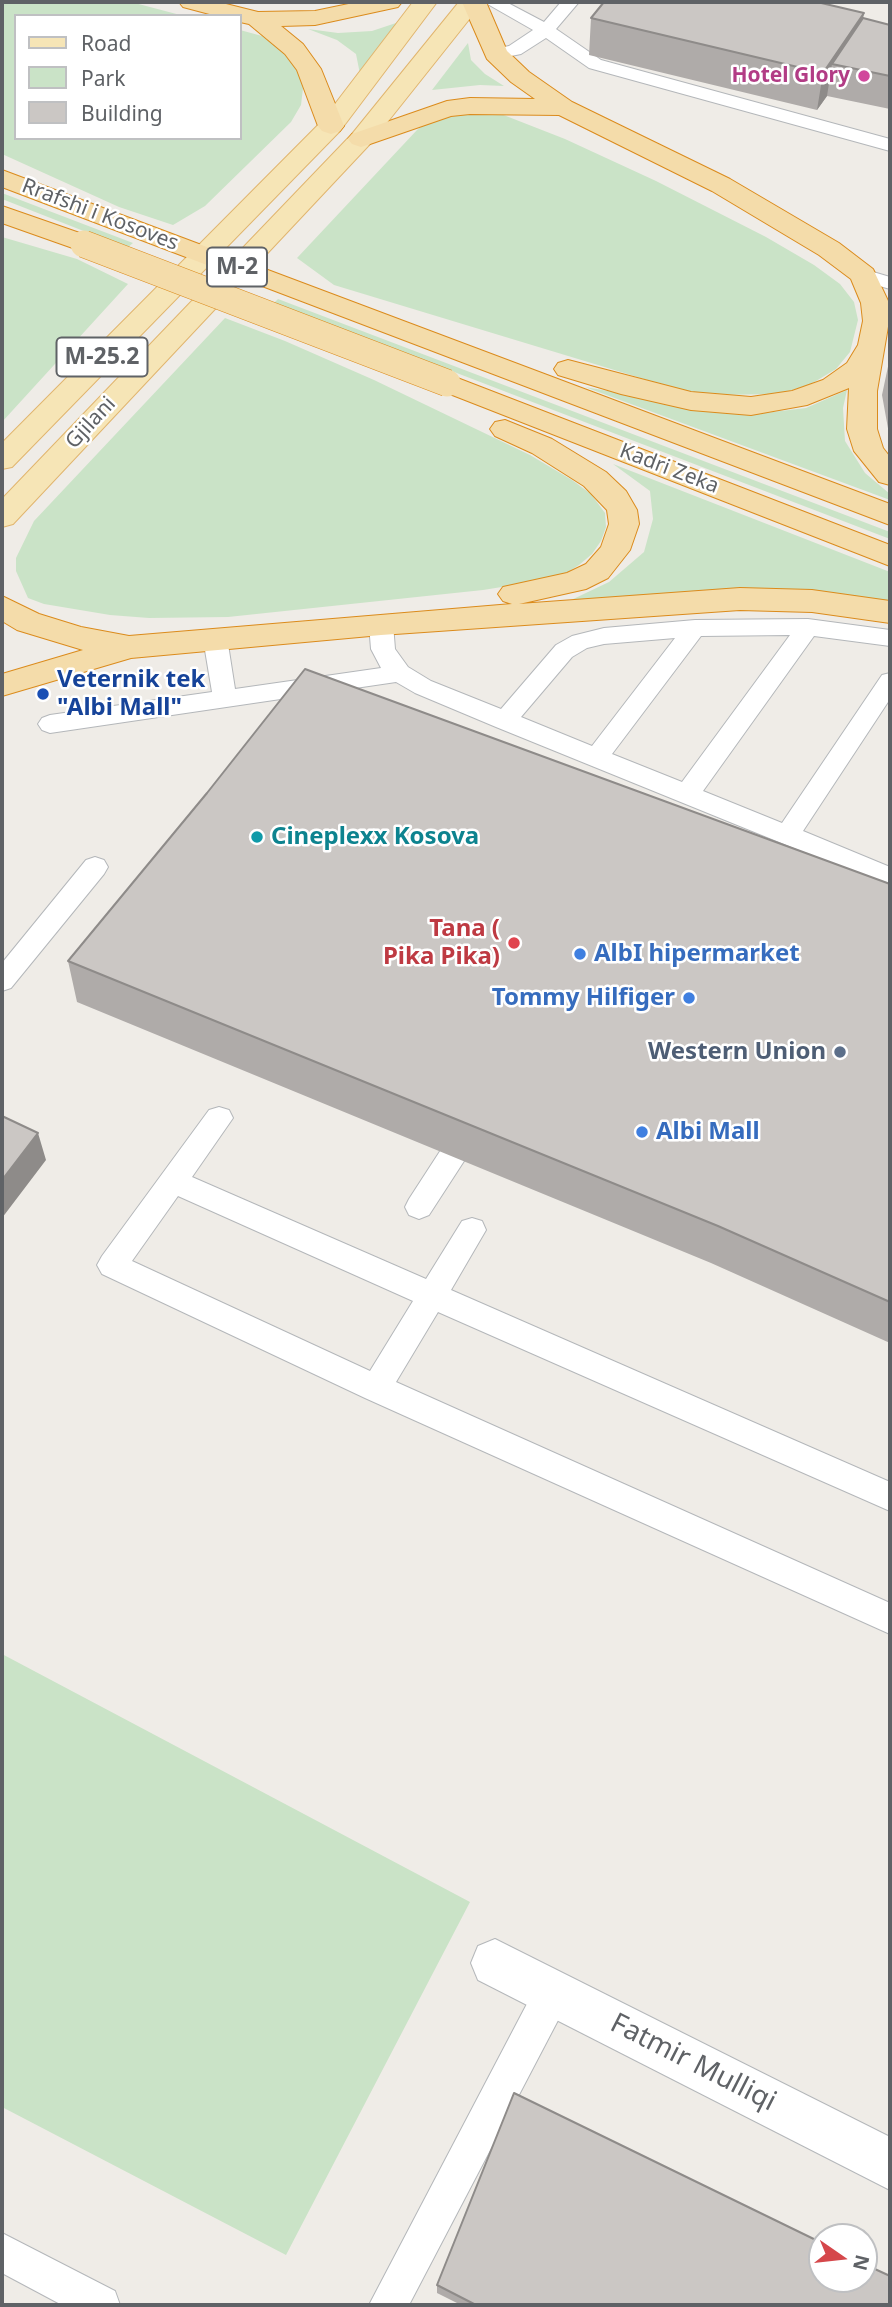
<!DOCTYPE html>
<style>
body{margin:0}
#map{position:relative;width:892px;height:2307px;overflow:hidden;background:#efece7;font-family:"Noto Sans",sans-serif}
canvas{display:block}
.frame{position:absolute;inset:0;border:4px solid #5f6266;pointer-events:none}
.legend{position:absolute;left:14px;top:14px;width:228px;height:126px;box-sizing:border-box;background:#fff;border:2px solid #bfc0c2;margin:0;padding:9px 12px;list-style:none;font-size:21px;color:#5f6266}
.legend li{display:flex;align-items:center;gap:14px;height:35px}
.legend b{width:35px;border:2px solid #bfc0c2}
.north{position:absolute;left:808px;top:2223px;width:70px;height:70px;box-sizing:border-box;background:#fff;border:2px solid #bfc0c2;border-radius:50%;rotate:104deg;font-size:19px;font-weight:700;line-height:28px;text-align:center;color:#5f6266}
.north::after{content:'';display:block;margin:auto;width:24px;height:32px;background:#d5474b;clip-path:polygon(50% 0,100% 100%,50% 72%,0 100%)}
</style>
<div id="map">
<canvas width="892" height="2307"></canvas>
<div class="frame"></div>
<ul class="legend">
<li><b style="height:9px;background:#f6e5b6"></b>Road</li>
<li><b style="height:19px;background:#cae3c7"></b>Park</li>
<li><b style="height:19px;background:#cbc7c4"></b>Building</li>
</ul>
<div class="north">N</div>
</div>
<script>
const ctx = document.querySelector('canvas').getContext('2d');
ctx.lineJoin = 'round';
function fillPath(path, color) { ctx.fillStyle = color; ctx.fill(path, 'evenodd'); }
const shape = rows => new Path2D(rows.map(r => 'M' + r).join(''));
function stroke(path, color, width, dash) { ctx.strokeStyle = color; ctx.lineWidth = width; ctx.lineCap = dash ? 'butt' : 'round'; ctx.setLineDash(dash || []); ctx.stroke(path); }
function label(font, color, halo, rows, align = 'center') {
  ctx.font = font + ' "Noto Sans",sans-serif'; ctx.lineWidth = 5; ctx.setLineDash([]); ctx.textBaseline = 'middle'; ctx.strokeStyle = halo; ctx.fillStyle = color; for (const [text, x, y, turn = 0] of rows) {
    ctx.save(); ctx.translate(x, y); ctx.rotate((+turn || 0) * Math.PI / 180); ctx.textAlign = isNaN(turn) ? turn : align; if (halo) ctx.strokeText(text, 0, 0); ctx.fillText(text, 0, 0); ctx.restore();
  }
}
const green = shape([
 [2,2,131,2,184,16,16,16,16,138,240,138,240,30,262,36,288,55,298,70,303,88,301,105,291,122,205,206,173,225,119,207,2,154],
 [399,22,360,74,356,54,337,40,308,29,338,33,372,31],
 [468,43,471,60,485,74,504,86,480,85,432,90],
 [458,114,501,114,565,139,656,181,766,237,814,265,840,284,854,302,858,320,850,352,836,369,811,384,780,394,712,395,677,389,334,285,297,258,417,130,427,122],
 [2,193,133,243,127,248,2,199],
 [2,237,77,259,128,284,2,422],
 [278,299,890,532,890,539,274,303],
 [225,318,285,341,374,380,530,455,572,480,591,494,605,513,606,527,601,541,592,554,579,565,563,575,539,581,483,590,228,617,149,618,110,615,44,604,28,598,16,571,16,558,34,521],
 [585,387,747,415,806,408,847,390,843,408,845,441,865,473,890,494,890,500],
 [613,464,890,572,890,602,841,594,758,588,567,602,609,582,644,552,653,519,650,491],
 [2,1654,470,1902,286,2255,2,2107]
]);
const service = shape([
 [484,2,506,2,544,22,561,2,579,2,556,29,601,60,890,139,890,151,589,68,546,38,521,54,496,59,490,58,487,54,490,50,509,46,533,30,484,2],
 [863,269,890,277,890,289,856,279,853,275,856,271,863,269],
 [381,616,389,618,393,624,395,649,408,667,431,681,501,709,556,645,572,636,604,628,695,620,808,619,890,630,890,646,814,636,703,791,782,823,882,675,890,673,890,699,803,831,890,867,890,887,496,727,415,693,396,682,50,733,42,730,38,724,42,718,50,715,212,692,203,638,207,632,215,630,223,632,227,638,235,689,381,668,371,649,369,624,373,618,381,616],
 [790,635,682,782,612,754,701,636,790,635],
 [675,638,592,746,521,717,572,657,587,648,604,644,675,638],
 [95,857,104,860,108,867,104,874,11,988,2,991,2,963,86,860,95,857],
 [219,1107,229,1110,233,1118,192,1177,426,1279,462,1221,472,1218,482,1221,486,1230,451,1290,890,1482,890,1511,438,1312,396,1382,890,1603,890,1634,365,1398,102,1274,97,1265,102,1256,209,1110,219,1107],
 [178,1196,413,1301,370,1371,132,1261,178,1196],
 [467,1122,477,1125,481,1133,477,1141,429,1215,419,1219,409,1215,405,1207,409,1199,457,1125,467,1122],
 [553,1974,566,1979,571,1992,566,2005,409,2305,369,2305,540,1979,553,1974],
 [2,2233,115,2291,120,2305,62,2305,2,2273,2,2233]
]);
const minor = shape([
 [495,1939,890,2137,890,2190,478,1980,471,1963,478,1946,495,1939]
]);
const primary = shape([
 [413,2,437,2,340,131,12,467,2,469,2,443,322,121,413,2],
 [459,2,483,2,370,144,13,524,2,527,2,499,352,134,459,2]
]);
const trunk = shape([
 [179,2,218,2,258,12,315,11,358,2,402,2,398,7,315,25,281,26,303,44,321,69,344,126,340,131,331,134,322,131,318,126,297,70,285,54,249,24,240,22,240,16,217,16,183,7,179,2],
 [462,2,486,2,507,51,529,72,572,102,730,179,839,243,873,269,889,303,890,315,877,391,877,429,883,448,890,457,890,485,879,482,854,451,847,429,849,388,807,405,751,415,691,410,621,394,558,375,554,369,558,363,568,360,691,392,751,397,792,391,823,380,847,363,858,345,863,321,861,303,851,279,819,255,712,191,559,115,470,114,451,116,370,144,361,147,352,144,348,139,352,134,447,101,470,98,535,99,511,82,487,59,462,2],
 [2,170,890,504,890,525,2,187,2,170],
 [2,206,94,238,97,244,94,250,84,252,2,223,2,206],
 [447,374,890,545,890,566,437,389,433,383,437,377,447,374],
 [505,420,552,439,606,472,626,491,637,510,639,524,630,550,608,578,586,589,519,604,740,588,812,590,890,601,890,623,812,612,740,610,381,635,131,658,2,696,2,674,83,650,17,630,2,621,2,596,39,614,81,627,129,636,512,604,503,601,498,594,503,587,567,573,586,564,601,547,609,524,607,510,584,486,532,453,495,436,490,429,495,422,505,420]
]);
const trunkBridge = shape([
 [84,244,447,383]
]);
const wall = shape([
 [591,18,863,18,890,25,890,109,827,96,817,110,589,55],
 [890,357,890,435,889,434,882,395],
 [890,884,890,1343,711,1263,77,1002,68,961],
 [437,2285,890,2305,461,2305,437,2293]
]);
const shadedWall = shape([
 [864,13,858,50,832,64,827,96,817,110,823,73],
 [38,1133,46,1160,2,1218,2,1180]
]);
const building = shape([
 [604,2,817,2,864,13,823,73,591,18,604,2],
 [863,18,890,25,890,76,832,64,863,18],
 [305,669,890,884,890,1302,718,1226,68,961,207,793,305,669],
 [2,1116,38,1133,2,1180,2,1116],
 [514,2093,822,2243,822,2279,864,2279,864,2264,890,2276,890,2305,476,2305,437,2285,514,2093]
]);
const markers = [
 [864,76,7,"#d1479c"],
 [43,694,7,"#1a4fb4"],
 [257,837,7,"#0f9aa8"],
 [514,943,7,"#e0444e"],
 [580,954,7,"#3f7fe0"],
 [689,998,7,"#3f7fe0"],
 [840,1052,7,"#5c6f8a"],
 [642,1132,7,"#3f7fe0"]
];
const farHotelnames = [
 ["Hotel Glory",850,76]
];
const farStreetnames = [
 ["Rrafshi i Kosoves",100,215,21],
 ["Gjilani",91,423,-47],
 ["Kadri Zeka",669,469,21]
];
const shields = [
 [237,267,60],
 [102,357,91]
];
const shieldNames = [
 ["M-2",237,267],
 ["M-25.2",102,357]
];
const transitNames = [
 ["Veternik tek",57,680],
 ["\"Albi Mall\"",57,708]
];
const cultureNames = [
 ["Cineplexx Kosova",271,837]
];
const healthNames = [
 ["Tana (",500,929],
 ["Pika Pika)",500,957]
];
const shopNames = [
 ["AlbI hipermarket",594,954],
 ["Tommy Hilfiger",675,998,"right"],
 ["Albi Mall",656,1132]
];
const serviceNames = [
 ["Western Union",826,1052]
];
const nearStreetnames = [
 ["Fatmir Mulliqi",693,2063,27]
];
fillPath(green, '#cae3c7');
stroke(service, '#b4b7ba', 2);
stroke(minor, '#b4b7ba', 2);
stroke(primary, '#e1b56e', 2);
stroke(trunk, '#db8b1c', 2);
fillPath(service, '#fff');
fillPath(minor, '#fff');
fillPath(primary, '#f6e5b6');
fillPath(trunk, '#f4dcaa');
stroke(trunkBridge, '#db8b1c', 28, []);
stroke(trunkBridge, '#f4dcaa', 27);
fillPath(wall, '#afaba9');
fillPath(shadedWall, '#8e8b89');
fillPath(building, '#cbc7c4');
stroke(building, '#8e8b89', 2);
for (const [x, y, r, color] of markers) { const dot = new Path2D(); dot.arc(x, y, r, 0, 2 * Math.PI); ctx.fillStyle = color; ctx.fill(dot); stroke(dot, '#fff', 2.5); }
label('bold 21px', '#b23c85', '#fff', farHotelnames, 'right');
label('21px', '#5f6266', '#fff', farStreetnames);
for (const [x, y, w] of shields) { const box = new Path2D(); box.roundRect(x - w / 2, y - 19.5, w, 39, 5); ctx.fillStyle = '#fff'; ctx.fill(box); stroke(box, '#5f6266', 2); }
label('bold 23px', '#5f6266', null, shieldNames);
label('bold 24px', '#164399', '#fff', transitNames, 'left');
label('bold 24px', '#0d838f', '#fff', cultureNames, 'left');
label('bold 24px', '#be3a42', '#fff', healthNames, 'right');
label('bold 24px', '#366cbe', '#fff', shopNames, 'left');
label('bold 24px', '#4e5e75', '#fff', serviceNames, 'right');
label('28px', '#5f6266', '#fff', nearStreetnames);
</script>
